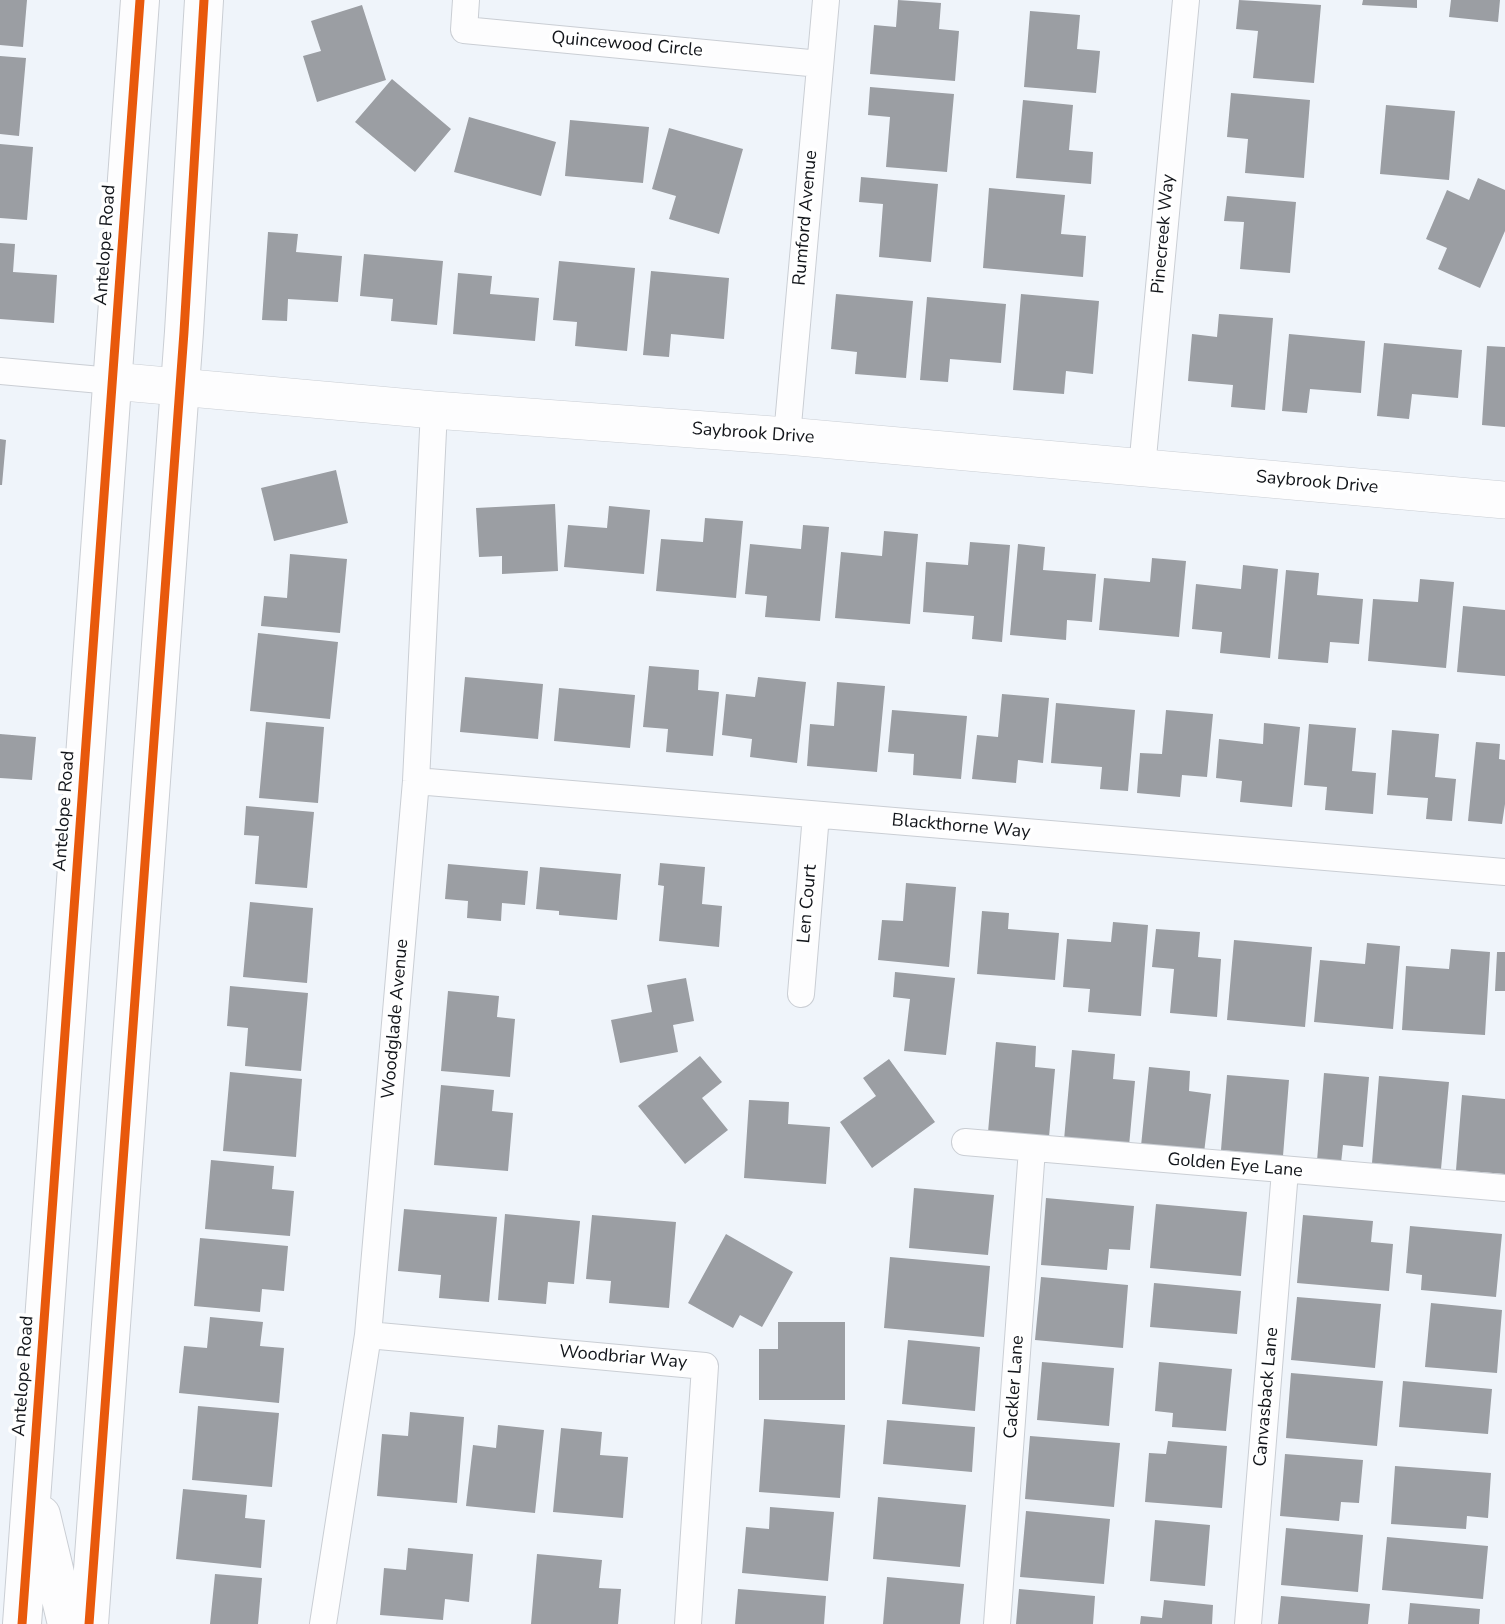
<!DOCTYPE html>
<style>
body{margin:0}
canvas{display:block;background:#eff4fa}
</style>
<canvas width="1505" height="1624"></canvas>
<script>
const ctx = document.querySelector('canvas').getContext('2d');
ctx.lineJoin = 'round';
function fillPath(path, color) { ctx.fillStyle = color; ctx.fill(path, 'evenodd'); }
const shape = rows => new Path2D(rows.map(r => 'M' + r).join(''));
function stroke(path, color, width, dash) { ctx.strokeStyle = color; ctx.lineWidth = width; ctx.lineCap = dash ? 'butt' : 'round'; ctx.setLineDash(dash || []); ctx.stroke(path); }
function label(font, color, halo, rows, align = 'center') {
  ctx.font = font + ' "Nunito Sans",sans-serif'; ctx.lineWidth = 7; ctx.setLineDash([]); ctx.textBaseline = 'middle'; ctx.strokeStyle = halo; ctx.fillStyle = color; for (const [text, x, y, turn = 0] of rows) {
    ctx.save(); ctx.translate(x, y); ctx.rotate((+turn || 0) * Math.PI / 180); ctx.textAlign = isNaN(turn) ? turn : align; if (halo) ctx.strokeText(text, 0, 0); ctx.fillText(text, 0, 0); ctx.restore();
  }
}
const building = shape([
 [0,0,27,0,23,47,0,45],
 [898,0,941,3,939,29,959,31,955,81,870,74,874,25,896,27],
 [1239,0,1321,5,1314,83,1253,78,1258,31,1236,29],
 [1363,0,1417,0,1417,8,1362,5],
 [1451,0,1500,0,1498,22,1449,17],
 [362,5,386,80,317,102,303,56,321,51,311,21],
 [1030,11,1080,15,1077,49,1100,51,1096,93,1024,87],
 [0,56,26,58,19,136,0,134],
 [392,79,451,129,415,172,355,122],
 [870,87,954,94,947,172,886,167,890,117,868,115],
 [1231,93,1310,100,1304,178,1245,173,1248,139,1227,137],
 [1023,100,1073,105,1069,150,1093,152,1091,184,1016,178],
 [1386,105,1455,111,1449,180,1380,174],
 [469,117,556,142,541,196,454,172],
 [570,120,649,127,643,183,565,176],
 [669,128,743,149,719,234,669,219,676,196,652,189],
 [0,144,33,147,27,220,0,218],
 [861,177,938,184,931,262,879,257,883,204,859,202],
 [1478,178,1505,190,1505,231,1480,288,1438,269,1447,248,1426,239,1447,190,1469,200],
 [989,188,1065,195,1061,234,1086,236,1083,277,983,268],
 [1227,196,1296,202,1290,273,1240,269,1244,222,1224,221],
 [268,232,298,234,296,252,342,256,338,302,288,299,287,321,262,320],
 [0,243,15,244,13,272,57,275,54,323,0,319],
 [364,254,443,261,437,325,391,321,393,299,360,296],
 [559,261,635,268,627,351,575,346,577,322,553,320],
 [651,271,729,278,724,339,671,334,669,357,643,355],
 [458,273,492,276,490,294,539,298,535,341,453,334],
 [836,294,913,301,906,378,855,374,857,352,831,349],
 [1021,294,1099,301,1093,374,1066,371,1064,394,1013,390],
 [927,297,1006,304,1001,363,950,359,948,382,920,380],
 [1219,314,1273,318,1265,410,1231,407,1233,385,1188,381,1192,334,1217,337],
 [1289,334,1365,341,1361,393,1310,389,1307,413,1282,411],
 [1384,343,1462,350,1458,398,1412,394,1409,419,1377,416],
 [1487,346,1505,347,1505,427,1482,425],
 [0,439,6,440,2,485,0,485],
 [336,470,348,523,274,541,261,488],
 [555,504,558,571,502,574,502,556,479,557,476,508],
 [609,506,650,510,644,574,564,567,568,525,607,528],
 [705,518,743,521,736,598,656,591,661,539,703,542],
 [803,525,829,527,820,621,765,617,767,596,745,594,750,544,801,549],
 [884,531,918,534,910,624,835,618,841,552,882,556],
 [970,542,1010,545,1002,642,972,639,974,616,923,612,926,562,968,565],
 [1018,544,1045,547,1043,570,1096,574,1092,622,1067,620,1066,640,1010,635],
 [290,554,347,559,340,633,261,626,264,596,287,598],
 [1152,558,1186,561,1179,637,1099,630,1104,578,1150,582],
 [1243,565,1278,569,1270,658,1220,653,1222,632,1192,629,1196,584,1241,589],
 [1286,570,1319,573,1317,595,1363,599,1359,644,1330,642,1328,663,1278,659],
 [1420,579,1454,582,1446,668,1368,661,1373,599,1418,602],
 [1463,606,1505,610,1505,676,1457,672],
 [258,633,338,642,330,719,250,711],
 [649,666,699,670,698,690,719,692,713,756,666,752,668,729,643,727],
 [465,677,543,684,538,739,460,732],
 [758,677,806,682,797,763,750,757,752,739,722,735,726,694,755,697],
 [837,682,885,686,877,772,807,766,810,724,834,726],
 [559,688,635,695,630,748,554,741],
 [1002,694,1049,698,1043,763,1018,760,1016,783,972,779,977,735,998,737],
 [1056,703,1135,710,1128,791,1100,789,1102,767,1051,763],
 [892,710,967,716,961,779,913,775,914,754,888,752],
 [1166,710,1213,714,1207,777,1182,775,1180,797,1137,793,1140,753,1162,754],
 [266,722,324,727,318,803,259,798],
 [1264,723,1300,727,1292,807,1240,802,1242,781,1216,778,1219,739,1263,744],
 [1309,724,1356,728,1352,771,1376,773,1373,814,1325,810,1327,787,1304,785],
 [1392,730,1439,734,1435,777,1456,779,1452,821,1426,819,1428,798,1387,795],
 [0,734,36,737,32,780,0,778],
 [1476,742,1500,744,1499,759,1505,760,1505,804,1502,824,1468,821],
 [246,806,314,812,307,888,255,884,259,836,244,835],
 [660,863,705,867,702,904,722,906,719,947,659,941,664,886,658,885],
 [448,864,528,871,525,905,502,903,501,921,467,918,468,901,445,899],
 [540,867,621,874,617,920,559,915,559,911,536,909],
 [906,883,956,887,949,967,878,960,882,920,903,921],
 [250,902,313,908,307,983,243,977],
 [982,911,1009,913,1008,929,1059,933,1055,980,977,974],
 [1113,922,1148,925,1141,1016,1088,1012,1090,989,1063,987,1067,939,1111,942],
 [1156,929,1200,932,1198,957,1221,959,1217,1017,1170,1013,1174,969,1152,967],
 [1234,940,1312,947,1305,1027,1227,1020],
 [1367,943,1400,946,1393,1029,1314,1022,1320,960,1365,964],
 [1451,949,1490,952,1485,1035,1402,1030,1406,966,1449,969],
 [1497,952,1505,952,1505,991,1495,991],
 [895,972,955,978,946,1055,904,1051,910,999,893,997],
 [686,978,694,1021,673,1025,678,1052,620,1063,611,1020,652,1012,647,985],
 [230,986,308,993,301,1071,245,1066,248,1028,227,1026],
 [448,991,499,996,497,1017,515,1019,510,1077,441,1071],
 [996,1042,1036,1046,1035,1067,1055,1069,1049,1137,988,1132],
 [1072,1050,1115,1054,1113,1079,1135,1081,1129,1146,1064,1140],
 [700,1056,722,1082,702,1098,728,1130,685,1164,638,1106],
 [889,1059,935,1122,872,1168,840,1122,876,1096,863,1078],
 [1149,1067,1190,1071,1189,1091,1211,1094,1204,1153,1141,1146],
 [230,1072,302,1079,296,1157,223,1151],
 [1324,1073,1369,1077,1363,1147,1343,1145,1341,1163,1317,1161],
 [1227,1075,1289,1080,1283,1156,1221,1150],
 [1379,1076,1449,1082,1441,1169,1372,1163],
 [441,1085,494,1090,492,1111,513,1113,508,1171,434,1165],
 [1462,1095,1505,1099,1505,1174,1456,1170],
 [749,1100,789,1102,788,1124,830,1127,826,1184,744,1178],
 [211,1160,274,1166,272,1189,294,1191,290,1236,205,1229],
 [914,1188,994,1195,988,1255,909,1248],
 [1046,1198,1134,1206,1130,1250,1109,1249,1107,1270,1041,1265],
 [1156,1204,1247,1212,1241,1276,1150,1268],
 [404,1209,497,1217,489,1302,439,1298,441,1275,398,1271],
 [505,1214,580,1221,574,1284,548,1282,546,1304,498,1300],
 [592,1215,676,1222,669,1308,609,1303,611,1281,586,1279],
 [1303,1215,1373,1221,1371,1242,1393,1244,1389,1291,1297,1283],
 [1410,1226,1502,1234,1496,1297,1421,1290,1422,1275,1406,1273],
 [726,1234,793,1272,762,1327,740,1315,733,1328,688,1303],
 [200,1238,288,1246,284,1291,262,1289,260,1312,194,1306],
 [890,1257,990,1266,984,1337,884,1328],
 [1041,1277,1128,1285,1123,1348,1035,1340],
 [1154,1283,1241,1291,1237,1334,1150,1327],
 [1297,1297,1381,1304,1375,1368,1291,1360],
 [1431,1303,1502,1310,1497,1373,1425,1367],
 [210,1317,263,1322,260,1346,284,1348,279,1403,179,1393,184,1346,207,1348],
 [778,1322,845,1322,845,1400,759,1400,759,1349,778,1349],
 [908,1340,980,1347,975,1411,902,1404],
 [1042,1362,1114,1368,1109,1426,1037,1420],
 [1159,1362,1232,1369,1226,1431,1172,1427,1173,1413,1155,1411],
 [1291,1373,1383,1381,1377,1446,1286,1438],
 [1403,1381,1492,1389,1488,1434,1399,1427],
 [198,1406,279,1413,272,1487,192,1480],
 [410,1412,464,1417,457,1503,377,1496,382,1434,408,1436],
 [764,1419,845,1425,840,1498,759,1492],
 [887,1420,975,1427,972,1472,883,1464],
 [498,1425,544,1430,535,1513,466,1506,473,1445,496,1448],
 [561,1428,602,1432,600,1455,628,1457,623,1518,553,1512],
 [1030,1436,1120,1443,1114,1507,1025,1499],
 [1168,1441,1227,1446,1222,1508,1145,1502,1149,1453,1166,1454],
 [1285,1454,1363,1460,1359,1503,1341,1502,1339,1521,1280,1516],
 [1395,1466,1491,1473,1488,1518,1467,1516,1466,1529,1391,1524],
 [183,1489,247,1495,245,1518,265,1520,261,1568,176,1559],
 [878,1497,966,1505,960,1567,873,1559],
 [770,1507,834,1512,828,1581,742,1573,746,1527,769,1529],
 [1026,1511,1110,1519,1104,1584,1020,1577],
 [1155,1520,1210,1525,1205,1586,1150,1581],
 [1286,1528,1363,1535,1358,1592,1281,1585],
 [1387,1537,1488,1546,1483,1599,1382,1590],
 [408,1548,473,1554,469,1602,445,1599,443,1620,380,1615,384,1568,406,1570],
 [537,1554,602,1560,599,1588,621,1589,618,1624,531,1624],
 [215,1574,262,1578,258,1624,210,1624],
 [887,1577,964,1584,960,1624,883,1624],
 [738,1589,826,1596,824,1624,735,1624],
 [1019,1589,1095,1596,1093,1624,1016,1624],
 [1281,1596,1370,1604,1368,1624,1278,1624],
 [1164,1600,1213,1605,1212,1624,1140,1624,1141,1616,1162,1618],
 [1410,1603,1480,1609,1479,1624,1408,1624]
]);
const street = shape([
 [466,0,464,30,820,64],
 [0,371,112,381],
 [787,436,826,0],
 [1142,468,1186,0],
 [416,781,1505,872],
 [801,994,816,815],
 [965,1142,1505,1188],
 [368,1335,705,1366,688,1624],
 [323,1624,368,1335,416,781,434,410],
 [997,1624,1032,1149],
 [1248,1624,1285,1171]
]);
const secondary = shape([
 [112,381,434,410,787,436,1505,500]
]);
const primary = shape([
 [41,1515,67,1624],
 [22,1624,140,0],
 [89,1624,184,332,204,0]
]);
const cycleway = shape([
 [22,1624,140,0],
 [89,1624,184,332,204,0]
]);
const streetNames = [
 ["Quincewood Circle",627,45,5],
 ["Rumford Avenue",806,218,-85],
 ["Pinecreek Way",1164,234,-85],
 ["Antelope Road",106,245,-86],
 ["Saybrook Drive",753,434,4],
 ["Saybrook Drive",1317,483,5],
 ["Antelope Road",65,811,-86],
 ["Blackthorne Way",961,827,5],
 ["Len Court",808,904,-85],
 ["Woodglade Avenue",396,1019,-85],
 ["Golden Eye Lane",1235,1166,5],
 ["Woodbriar Way",623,1358,5],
 ["Antelope Road",24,1376,-86],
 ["Cackler Lane",1015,1387,-86],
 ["Canvasback Lane",1267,1397,-85]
];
fillPath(building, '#9b9ea3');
stroke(street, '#caced4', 28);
stroke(secondary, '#caced4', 38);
stroke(primary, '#caced4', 40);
stroke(street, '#fdfdfe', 26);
stroke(secondary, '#fdfdfe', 37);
stroke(primary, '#fdfdfe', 38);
stroke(cycleway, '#e8590c', 9);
label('18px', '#12151a', '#fff', streetNames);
</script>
